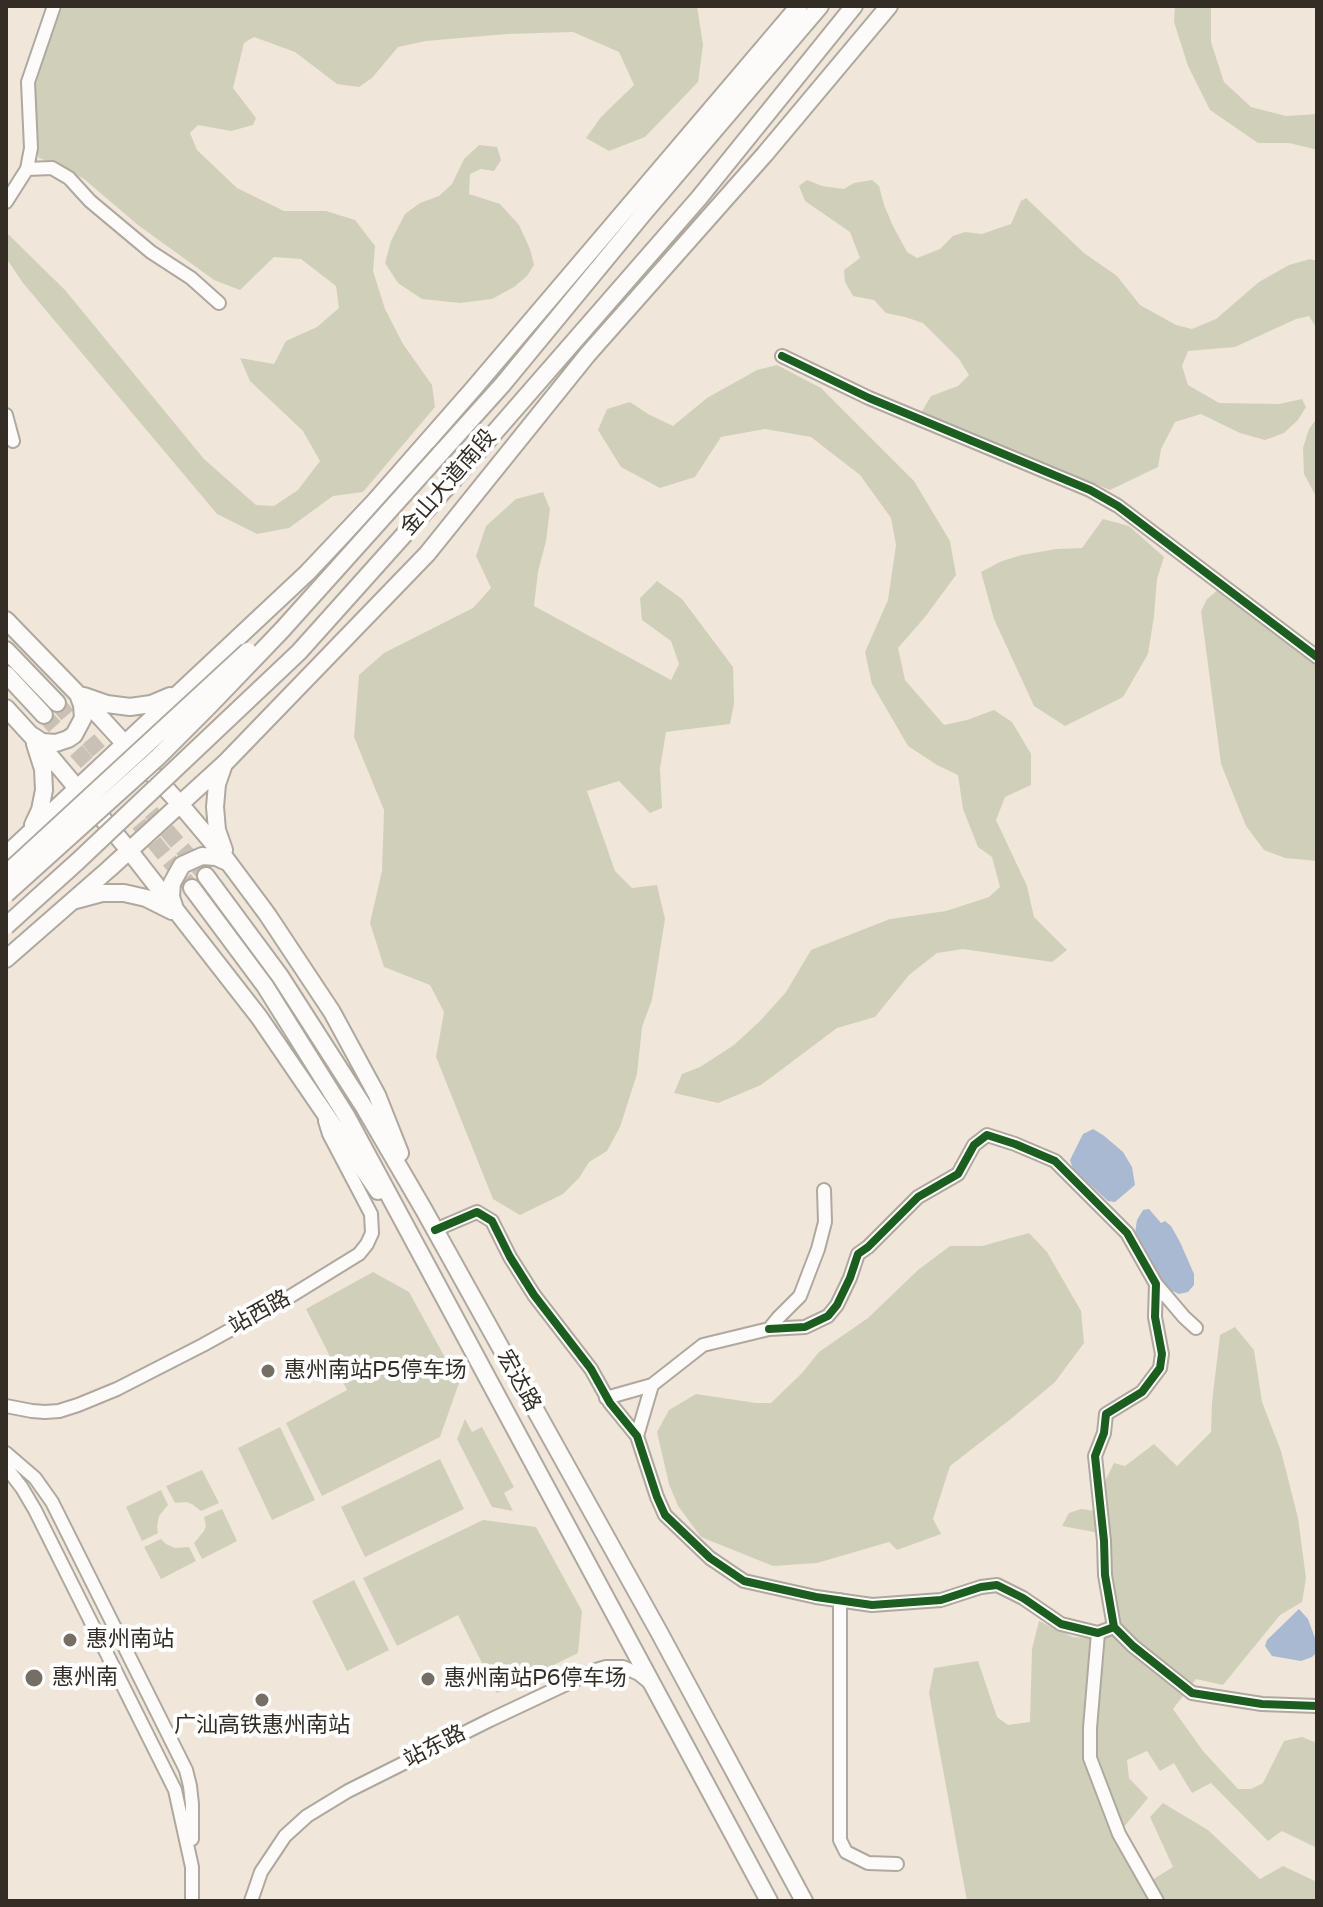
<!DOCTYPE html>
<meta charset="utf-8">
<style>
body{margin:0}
#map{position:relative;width:1323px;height:1907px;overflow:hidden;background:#f0e6da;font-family:"Varela Round",sans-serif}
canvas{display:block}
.frame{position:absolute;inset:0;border:8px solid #332d25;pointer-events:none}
</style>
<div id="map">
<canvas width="1323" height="1907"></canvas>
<div class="frame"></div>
</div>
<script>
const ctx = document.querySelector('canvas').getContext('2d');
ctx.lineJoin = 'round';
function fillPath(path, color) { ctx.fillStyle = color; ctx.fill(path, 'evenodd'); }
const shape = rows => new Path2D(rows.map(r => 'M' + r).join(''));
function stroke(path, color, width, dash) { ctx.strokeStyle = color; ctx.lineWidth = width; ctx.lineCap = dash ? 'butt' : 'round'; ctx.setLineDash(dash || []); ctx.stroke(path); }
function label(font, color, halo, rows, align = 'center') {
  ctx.font = font + ' "Varela Round","Noto Sans SC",sans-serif'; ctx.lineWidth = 8; ctx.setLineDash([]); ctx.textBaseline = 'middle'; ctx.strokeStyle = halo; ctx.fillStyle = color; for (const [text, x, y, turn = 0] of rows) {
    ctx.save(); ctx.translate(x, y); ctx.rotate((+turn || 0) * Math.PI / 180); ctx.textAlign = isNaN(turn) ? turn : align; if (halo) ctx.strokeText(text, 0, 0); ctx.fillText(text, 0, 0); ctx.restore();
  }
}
const green = shape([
 [63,6,697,6,703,45,698,82,645,137,609,151,586,138,601,117,634,85,619,52,573,32,507,34,426,41,398,47,372,78,359,87,337,84,295,52,254,37,244,43,233,88,256,118,253,125,231,131,198,125,190,133,197,150,237,188,284,211,326,211,355,220,375,246,373,271,385,309,403,344,432,385,435,407,363,492,333,496,289,528,257,534,217,514,23,283,6,258,6,235,9,235,65,290,204,459,256,505,274,506,298,490,320,461,303,431,250,381,240,358,274,364,286,341,317,327,339,308,336,286,301,259,274,257,240,290,214,280,138,225,84,179,60,166,39,158,36,148,38,139,35,99,37,71,51,32],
 [1175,6,1212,6,1211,9,1211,42,1224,82,1251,107,1286,116,1317,114,1317,152,1314,149,1289,143,1258,143,1210,110,1188,66,1174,22],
 [479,145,497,147,501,160,494,171,481,169,470,174,469,194,500,204,519,225,530,249,534,265,527,276,514,287,492,299,460,303,422,299,398,283,385,263,391,241,405,214,420,203,439,196,452,184,464,159],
 [807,180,822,186,844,189,854,183,872,180,879,186,884,205,893,226,907,252,917,258,940,249,953,236,965,232,982,234,1011,224,1021,201,1026,198,1084,253,1117,276,1140,305,1176,325,1192,329,1216,319,1259,282,1289,265,1310,259,1317,261,1317,329,1309,316,1296,319,1235,347,1188,351,1182,366,1188,385,1219,403,1279,404,1302,399,1306,407,1298,420,1284,433,1265,440,1240,433,1201,414,1175,422,1161,449,1158,467,1110,490,926,417,921,413,931,396,958,386,969,375,959,359,923,323,905,317,886,313,874,300,853,296,845,282,844,270,860,258,850,232,805,201,799,186],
 [777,365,821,388,914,481,950,541,956,575,925,617,898,648,905,680,944,725,967,720,994,710,1012,722,1031,754,1031,785,1005,797,996,820,1027,886,1034,917,1067,950,1052,962,963,949,937,953,909,975,875,1017,837,1028,761,1085,718,1103,674,1093,682,1074,700,1067,734,1045,760,1021,786,992,811,950,890,919,946,911,989,897,1000,887,992,857,978,847,963,809,958,775,937,765,908,746,872,684,865,652,888,600,896,545,891,518,860,475,811,437,765,429,721,437,695,477,660,488,621,467,598,430,607,409,630,402,648,414,673,426,707,398,757,370],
 [1317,418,1317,498,1304,474,1303,448,1309,429],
 [543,492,550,509,546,541,538,572,534,606,671,680,679,664,671,641,642,620,640,598,657,581,682,599,733,667,734,704,730,724,666,732,660,768,662,808,650,813,619,781,587,791,615,871,632,888,657,885,665,919,652,1000,642,1027,637,1074,620,1127,607,1151,589,1162,579,1178,563,1194,520,1215,493,1199,436,1057,444,1012,430,985,384,967,370,923,382,871,384,810,354,737,359,675,384,653,473,608,491,588,476,556,486,526,516,499],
 [1103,519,1129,526,1164,557,1157,579,1154,616,1148,654,1123,697,1065,726,1034,706,994,619,981,572,1002,561,1022,555,1056,549,1082,548],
 [1219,589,1317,663,1317,861,1285,858,1264,850,1246,826,1221,764,1201,611,1207,599],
 [1029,1233,1047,1252,1081,1311,1084,1343,1055,1382,1012,1418,950,1466,933,1519,941,1534,897,1550,889,1542,817,1563,773,1566,701,1537,678,1506,669,1484,657,1432,669,1410,696,1394,756,1403,771,1403,802,1373,819,1352,868,1318,918,1270,950,1246,982,1246],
 [373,1272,409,1292,459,1383,440,1437,322,1496,286,1423,347,1390,306,1309],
 [1235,1327,1254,1350,1262,1402,1281,1451,1298,1518,1306,1578,1302,1602,1280,1615,1223,1685,1196,1679,1173,1709,1203,1751,1238,1789,1251,1789,1263,1783,1284,1741,1302,1737,1317,1743,1317,1848,1282,1831,1268,1841,1211,1783,1192,1793,1174,1763,1160,1771,1147,1751,1127,1760,1129,1778,1148,1798,1123,1828,1152,1880,1173,1867,1150,1817,1163,1803,1208,1830,1260,1879,1283,1866,1317,1882,1317,1901,967,1901,929,1693,934,1668,978,1661,997,1717,1008,1725,1030,1722,1032,1649,1039,1621,1073,1637,1104,1639,1117,1617,1099,1533,1062,1526,1069,1513,1081,1509,1103,1512,1106,1479,1114,1463,1125,1466,1154,1444,1177,1466,1211,1432,1212,1402,1220,1335],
 [465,1419,472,1432,482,1427,514,1487,504,1493,513,1511,492,1507,457,1439],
 [280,1427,315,1500,272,1520,238,1448],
 [440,1459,464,1509,365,1557,341,1507],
 [202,1470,219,1503,201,1511,192,1504,186,1502,175,1503,166,1486],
 [161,1490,168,1505,159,1516,157,1527,158,1533,142,1541,126,1507],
 [222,1509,237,1541,202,1559,194,1543,204,1531,206,1526,204,1517],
 [483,1520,536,1527,582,1611,578,1653,497,1693,458,1615,397,1646,363,1578],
 [161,1539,166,1544,175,1548,189,1547,196,1561,161,1579,144,1547],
 [354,1580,389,1650,347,1671,312,1601]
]);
const water = shape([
 [1093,1129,1103,1135,1123,1152,1132,1167,1135,1185,1115,1202,1108,1201,1073,1169,1070,1160,1083,1134],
 [1149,1209,1161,1223,1165,1221,1171,1226,1180,1242,1194,1274,1194,1285,1188,1292,1179,1294,1170,1290,1151,1265,1135,1233,1137,1220,1143,1210],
 [1299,1609,1308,1619,1315,1638,1317,1652,1312,1657,1301,1661,1272,1656,1265,1646,1267,1640]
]);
const majorTunnel = shape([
 [57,703,206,876],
 [44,715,106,784,192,888]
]);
const minor = shape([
 [27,169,52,168,69,178,90,201,151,252,191,278,219,303],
 [6,202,27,169,31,148,28,82,54,6],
 [782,356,869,398,1090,490,1118,506,1317,657],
 [6,415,13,441],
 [435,1230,477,1212,492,1221,510,1257,534,1295,591,1369,610,1403,637,1436,657,1497,665,1515,710,1558,744,1581,816,1597,872,1605,941,1600,981,1587,997,1585,1023,1598,1061,1624,1098,1633,1114,1627],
 [1156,1284,1184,1317,1196,1328],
 [769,1329,805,1327,828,1316,837,1305,850,1278,858,1254,868,1247,918,1197,958,1174,974,1145,987,1135,1015,1144,1055,1161,1127,1233,1156,1284,1155,1317,1162,1354,1160,1368,1142,1392,1106,1414,1104,1433,1095,1456,1104,1541,1105,1575,1114,1627,1133,1646,1192,1693,1262,1704,1317,1706],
 [606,1398,652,1385,703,1345,769,1329,778,1318,800,1296,818,1249,825,1222,824,1190],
 [6,1406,32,1411,45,1412,59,1411,78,1405,117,1389,203,1345,286,1299,359,1254,367,1244,372,1233,371,1214,329,1134,325,1121],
 [637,1436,652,1385],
 [6,1453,35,1478,52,1502,186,1770,190,1786,192,1804,192,1839],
 [6,1467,22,1488,35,1510,175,1790,192,1867,192,1901],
 [840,1600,840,1840,846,1852,868,1863,897,1864],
 [1098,1633,1090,1728,1090,1758,1119,1834,1157,1901],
 [251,1901,261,1872,285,1836,307,1816,348,1791,490,1720,596,1670,606,1667,623,1667,639,1674,650,1683]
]);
const major = shape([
 [440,454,503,384,643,214,820,6],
 [454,479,699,198,854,6],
 [6,620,102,719,180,804,223,855,267,914,332,1012,377,1095,400,1153],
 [6,650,57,703],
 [6,674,44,715],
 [84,696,107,704,130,707,151,704,170,696],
 [6,708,50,756,128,849,259,1017,378,1191],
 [33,736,42,742,56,743,68,739,74,735,83,718,82,705,79,697],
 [33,825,40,810,44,790,43,769,35,744],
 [224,850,217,830,215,807,217,784,224,764],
 [6,855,307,573,375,501,474,388,799,6],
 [206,876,280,976,364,1107,424,1210,659,1632,804,1901],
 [192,888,265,986,347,1117,769,1901],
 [76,900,102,893,124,893,146,898,172,911],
 [174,906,171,897,172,883,182,865,202,856,216,857,227,862],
 [6,959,109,869,225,763,427,554,588,354,765,154,889,6]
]);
const majorBridge = shape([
 [6,874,248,651],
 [6,894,158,757,211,704,282,630,440,454],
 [6,926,78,861,299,652,454,479]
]);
const cycleway = shape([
 [782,356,869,398,1090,490,1118,506,1317,657],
 [435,1230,477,1212,492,1221,510,1257,534,1295,591,1369,610,1403,637,1436,657,1497,665,1515,710,1558,744,1581,816,1597,872,1605,941,1600,981,1587,997,1585,1023,1598,1061,1624,1098,1633,1114,1627],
 [769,1329,805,1327,828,1316,837,1305,850,1278,858,1254,868,1247,918,1197,958,1174,974,1145,987,1135,1015,1144,1055,1161,1127,1233,1156,1284,1155,1317,1162,1354,1160,1368,1142,1392,1106,1414,1104,1433,1095,1456,1104,1541,1105,1575,1114,1627,1133,1646,1192,1693,1262,1704,1317,1706]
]);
const markers = [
 [268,1371,8,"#756e64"],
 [70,1640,8,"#756e64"],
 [34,1678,10,"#756e64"],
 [428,1679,8,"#756e64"],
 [262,1700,8,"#756e64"]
];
const streetNames = [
 ["金山大道南段",449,483,-49],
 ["站西路",260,1313,-29],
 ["宏达路",518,1381,61],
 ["站东路",435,1747,-27]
];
const poiNames = [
 ["惠州南站P5停车场",284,1371],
 ["惠州南站",86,1640],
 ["惠州南",52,1678],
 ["惠州南站P6停车场",444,1679],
 ["广汕高铁惠州南站",262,1726,"center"]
];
fillPath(green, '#d0d0ba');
fillPath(water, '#a9b9d1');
stroke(majorTunnel, '#cac1b6', 16, [16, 8]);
stroke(minor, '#afa89f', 16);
stroke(major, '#afa89f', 20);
stroke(minor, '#fdfbf9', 12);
stroke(major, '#fdfbf9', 16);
stroke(majorBridge, '#afa89f', 20, []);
stroke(majorBridge, '#fdfbf9', 16);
stroke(cycleway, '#1b5e20', 8);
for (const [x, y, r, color] of markers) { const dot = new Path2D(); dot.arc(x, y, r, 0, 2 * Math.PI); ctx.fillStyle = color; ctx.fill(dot); stroke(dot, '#fff', 3); }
label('22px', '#332d25', '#fff', streetNames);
label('22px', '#332d25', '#fff', poiNames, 'left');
</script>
